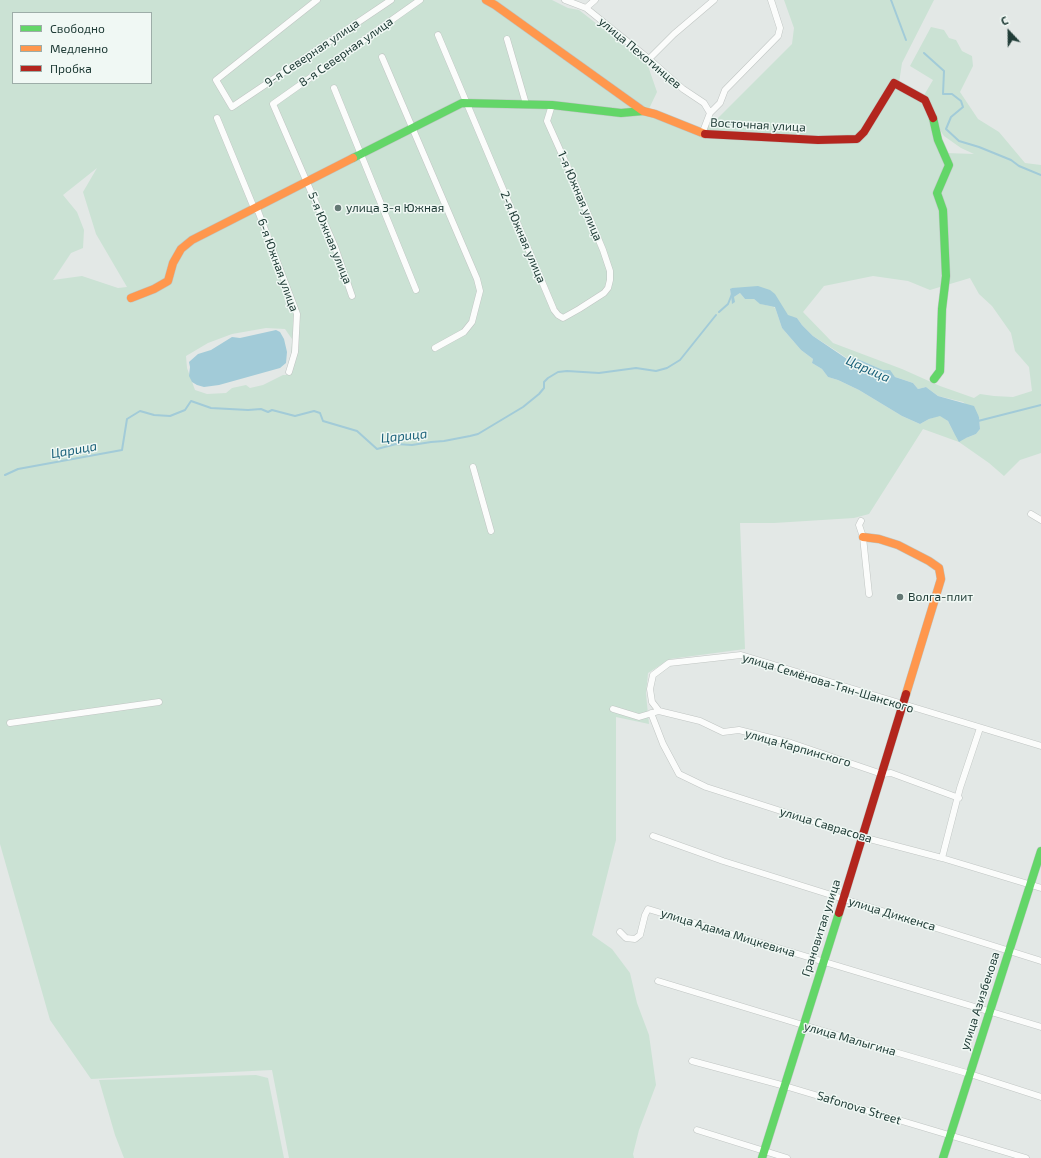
<!DOCTYPE html>
<meta charset="utf-8">
<style>
body{margin:0}
#map{position:relative;width:1041px;height:1158px;overflow:hidden;background:#e3e8e6;font-family:"Exo 2",sans-serif}
canvas{display:block}
.legend{position:absolute;left:12px;top:12px;width:140px;height:72px;box-sizing:border-box;background:#f0f8f4;border:1px solid #9dada8;margin:0;padding:5px 7px;list-style:none;font-size:12px;color:#203c37}
.legend li{display:flex;align-items:center;gap:8px;height:20px}
.legend b{width:20px;border:1px solid #9dada8}
.north{position:absolute;left:989px;top:12px;width:40px;height:40px;-webkit-text-stroke:3px #f0f8f4;paint-order:stroke;rotate:338deg;font-size:11px;font-weight:700;line-height:16px;text-align:center;color:#203c37}
.north::after{content:'';display:block;margin:auto;width:14px;height:18px;background:#203c37;clip-path:polygon(50% 0,100% 100%,50% 72%,0 100%)}
</style>
<div id="map">
<canvas width="1041" height="1158"></canvas>
<ul class="legend">
<li><b style="height:5px;background:#63d668"></b>Свободно</li>
<li><b style="height:5px;background:#ff974d"></b>Медленно</li>
<li><b style="height:5px;background:#b3261e"></b>Пробка</li>
</ul>
<div class="north">С</div>
</div>
<script>
const ctx = document.querySelector('canvas').getContext('2d');
ctx.lineJoin = 'round';
function fillPath(path, color) { ctx.fillStyle = color; ctx.fill(path, 'evenodd'); }
const shape = rows => new Path2D(rows.map(r => 'M' + r).join(''));
function stroke(path, color, width, dash) { ctx.strokeStyle = color; ctx.lineWidth = width; ctx.lineCap = dash ? 'butt' : 'round'; ctx.setLineDash(dash || []); ctx.stroke(path); }
function label(font, color, halo, rows, align = 'center') {
  ctx.font = font + ' "Exo 2",sans-serif'; ctx.lineWidth = 3; ctx.setLineDash([]); ctx.textBaseline = 'middle'; ctx.strokeStyle = halo; ctx.fillStyle = color; for (const [text, x, y, turn = 0] of rows) {
    ctx.save(); ctx.translate(x, y); ctx.rotate((+turn || 0) * Math.PI / 180); ctx.textAlign = isNaN(turn) ? turn : align; if (halo) ctx.strokeText(text, 0, 0); ctx.fillText(text, 0, 0); ctx.restore();
  }
}
const green = shape([
 [0,0,552,0,568,8,579,10,647,63,657,92,647,113,696,131,714,122,792,44,794,28,784,0,934,0,902,63,899,83,923,97,933,80,910,66,931,27,944,30,949,38,956,40,962,51,972,56,973,66,960,92,978,119,999,132,1025,163,1041,165,1041,453,1020,460,1004,476,989,463,959,442,923,429,869,514,854,518,774,523,740,523,745,649,670,659,648,673,646,694,649,724,616,717,616,840,592,935,612,949,630,973,637,1003,649,1035,656,1085,639,1130,633,1154,634,1158,289,1158,272,1070,91,1079,50,1020,0,844],
 [13,13,151,13,151,83,13,83],
 [938,127,944,136,961,148,974,154,946,153],
 [97,168,83,192,96,234,127,287,118,288,82,276,53,280,71,253,83,248,84,230,77,212,63,195],
 [873,276,908,281,930,290,970,278,979,294,992,306,1011,333,1015,351,1029,367,1032,391,1013,397,994,396,980,394,974,398,940,386,902,369,833,343,803,312,824,286],
 [732,288,743,288,788,316,797,318,802,325,813,336,841,354,848,359,853,357,883,370,889,370,895,377,913,383,918,389,926,387,938,396,963,402,979,417,980,429,976,434,966,438,954,433,948,421,940,415,929,419,920,424,902,416,859,390,838,380,828,377,822,369,812,363,813,359,801,350,782,328,775,307,761,304,754,299,745,299,740,293,734,297,732,303,730,290],
 [266,328,285,329,292,339,290,375,283,375,263,385,250,388,246,385,232,388,226,393,207,394,195,390,187,368,186,356,208,343,232,334],
 [256,1075,268,1078,284,1158,124,1158,115,1135,99,1080]
]);
const water = shape([
 [758,286,770,290,775,294,788,315,797,318,802,325,813,336,847,359,853,357,883,370,890,370,895,377,913,383,918,389,926,387,938,396,974,406,979,417,980,429,976,434,966,438,959,442,954,433,948,421,940,416,929,419,920,424,902,416,859,390,838,380,828,377,822,369,812,363,813,359,801,350,782,328,775,307,760,304,754,299,745,299,740,293,734,297,735,302,732,304,730,289,732,288],
 [276,330,280,332,284,339,287,352,286,363,280,368,219,385,204,387,197,385,192,382,189,376,190,367,189,362,198,354,211,350,232,337,240,338]
]);
const stream = shape([
 [891,0,906,40],
 [924,53,944,71,943,94,952,94,961,101,963,107,951,117,946,129,959,141,979,147,1011,160,1019,166,1041,175],
 [719,312,728,304,732,294],
 [978,421,1041,405],
 [5,475,18,469,122,450,127,419,140,411,154,415,170,416,185,410,191,401,211,408,248,410,261,409,268,412,272,410,295,416,314,411,320,413,323,421,357,431,377,449,396,444,412,445,431,442,444,441,470,436,478,434,523,407,539,394,544,388,544,382,548,378,558,372,567,371,599,373,636,368,656,371,667,368,680,360,716,315]
]);
const street = shape([
 [317,0,216,80,232,107,391,0],
 [565,0,586,8,649,59,683,89,704,103,710,113],
 [586,8,595,0],
 [438,35,554,310,558,315,563,318,579,309,604,293,608,288,610,280,610,271,603,250,577,188,547,121,552,105],
 [507,39,526,104],
 [382,57,477,279,480,291,472,322,464,332,435,348],
 [649,59,674,34,714,0],
 [334,88,416,290],
 [217,118,254,208,258,211,297,314,295,352,289,372],
 [702,134,710,113,720,103,725,90,778,36,780,28,771,0],
 [352,296,335,247,273,104,420,0],
 [473,467,491,531],
 [1031,514,1041,520],
 [861,521,859,525,863,537,869,594],
 [613,709,639,717,659,711,700,721,723,732,739,730,791,743,882,774,891,773,959,798],
 [659,711,652,702,650,689,653,675,669,663,741,655,1041,746],
 [651,713,663,744,679,774,706,787,862,837,942,858,1041,888],
 [10,723,159,702],
 [653,836,723,861,1041,961],
 [942,858,960,788,980,728],
 [620,932,626,938,635,939,640,935,645,915,648,909,1041,1027],
 [658,981,803,1025,970,1074,1041,1097],
 [692,1061,785,1086,1026,1158],
 [697,1130,787,1158]
]);
const fast = shape([
 [933,118,938,140,949,165,937,193,943,210,946,276,942,309,940,371,934,379],
 [353,158,462,103,552,105,621,113,643,111],
 [762,1158,839,913],
 [943,1158,1041,851]
]);
const slow = shape([
 [486,0,495,5,643,111,655,114,705,134],
 [131,298,154,289,168,281,173,263,181,249,192,240,353,158],
 [863,537,879,539,898,545,929,561,939,568,941,579,906,694]
]);
const jam = shape([
 [705,134,818,140,857,139,864,132,894,83,925,100,933,118],
 [839,913,906,694]
]);
const markers = [
 [338,208,4,"#647874"],
 [900,597,4,"#647874"]
];
const streetNames = [
 ["8-я Северная улица",346,52,-35],
 ["9-я Северная улица",312,53,-34],
 ["улица Пехотинцев",640,53,40],
 ["Восточная улица",758,125,3],
 ["1-я Южная улица",580,196,67],
 ["2-я Южная улица",523,237,67],
 ["5-я Южная улица",330,238,68],
 ["6-я Южная улица",278,265,70],
 ["улица Семёнова-Тян-Шанского",828,683,17],
 ["улица Карпинского",798,748,16],
 ["улица Саврасова",826,825,17],
 ["улица Диккенса",892,914,17],
 ["Грановитая улица",821,928,-72],
 ["улица Адама Мицкевича",728,933,17],
 ["улица Азизбекова",980,1001,-72],
 ["улица Малыгина",850,1039,16],
 ["Safonova Street",859,1108,17]
];
const poiNames = [
 ["улица 3-я Южная",346,208],
 ["Волга-плит",908,597]
];
const waterNames = [
 ["Царица",868,369,24],
 ["Царица",404,436,-6],
 ["Царица",74,450,-10]
];
fillPath(green, '#cbe2d4');
fillPath(water, '#a2cbd8');
stroke(stream, '#a2cbd8', 2);
stroke(street, '#c0c5c3', 7);
stroke(fast, '#bec6c3', 9);
stroke(slow, '#bec6c3', 9);
stroke(jam, '#bec6c3', 9);
stroke(street, '#fbfcfb', 6);
stroke(fast, '#63d668', 8);
stroke(slow, '#ff974d', 8);
stroke(jam, '#b3261e', 8);
for (const [x, y, r, color] of markers) { const dot = new Path2D(); dot.arc(x, y, r, 0, 2 * Math.PI); ctx.fillStyle = color; ctx.fill(dot); stroke(dot, '#f0f8f4', 1.5); }
label('12px', '#203c37', '#f0f8f4', streetNames);
label('12px', '#203c37', '#f0f8f4', poiNames, 'left');
label('italic 13px', '#196079', '#f0f8f4', waterNames);
</script>
